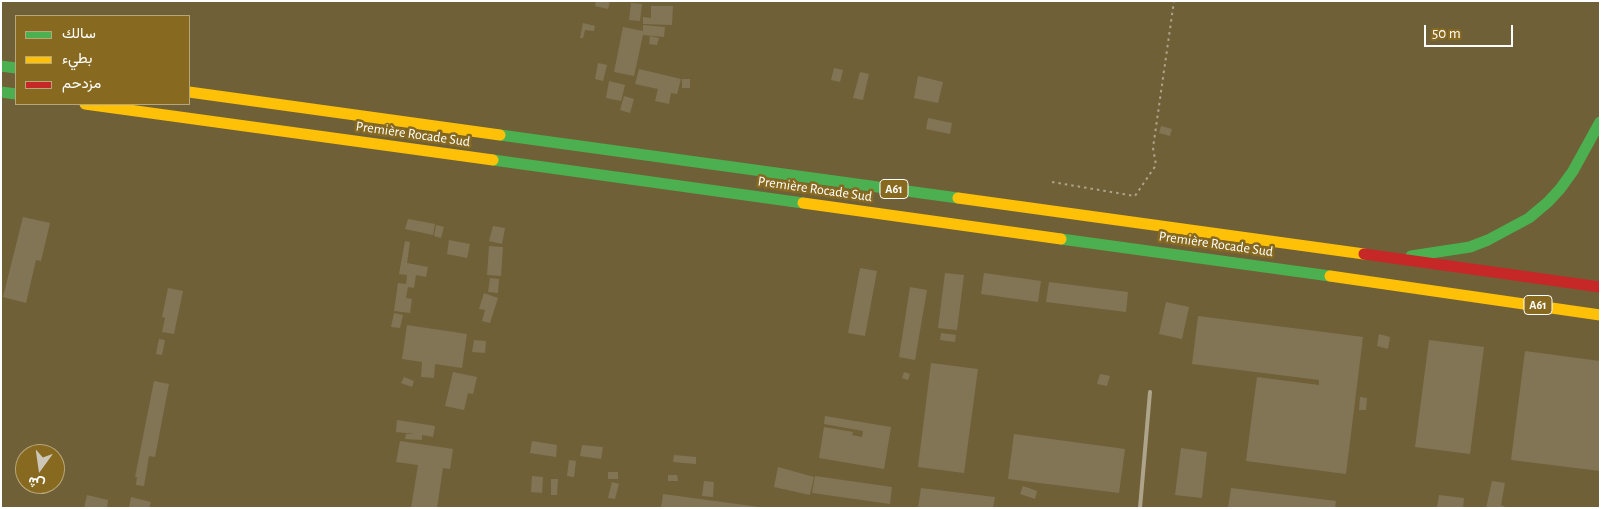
<!DOCTYPE html>
<meta charset="utf-8">
<style>
body{margin:0}
#map{position:relative;width:1601px;height:509px;overflow:hidden;background:#706037;font-family:"Alegreya Sans",Vazirmatn,sans-serif}
canvas{display:block}
.frame{position:absolute;inset:0;border:2px solid #fff;pointer-events:none}
.legend{position:absolute;left:15px;top:15px;width:175px;height:90px;box-sizing:border-box;background:#876a20;border:1px solid #b7a679;margin:0;padding:6px 9px;list-style:none;font-size:15px;color:#fff}
.legend li{display:flex;align-items:center;gap:10px;height:25px}
.legend b{width:25px;border:1px solid #b7a679}
.north{position:absolute;left:15px;top:444px;width:50px;height:50px;box-sizing:border-box;background:#876a20;border:1px solid #b7a679;border-radius:50%;rotate:194deg;font-size:14px;font-weight:700;line-height:20px;text-align:center;color:#fff}
.north::after{content:'';display:block;margin:auto;width:18px;height:22px;background:#cdc7b9;clip-path:polygon(50% 0,100% 100%,50% 72%,0 100%)}
.scale{position:absolute;left:1424px;top:25px;width:89px;height:22px;box-sizing:border-box;border:2px solid #fff;border-top:0;padding-left:6px;font-size:15px;line-height:18px;white-space:nowrap;color:#fff;-webkit-text-stroke:4px #876a20;paint-order:stroke}
</style>
<div id="map">
<canvas width="1601" height="509"></canvas>
<div class="frame"></div>
<ul class="legend">
<li><b style="height:6px;background:#4caf50"></b>سالك</li>
<li><b style="height:6px;background:#ffc107"></b>بطيء</li>
<li><b style="height:6px;background:#c62828"></b>مزدحم</li>
</ul>
<div class="north">ش</div>
<div class="scale">50 m</div>
</div>
<script>
const ctx = document.querySelector('canvas').getContext('2d');
ctx.lineJoin = 'round';
function fillPath(path, color) { ctx.fillStyle = color; ctx.fill(path, 'evenodd'); }
const shape = rows => new Path2D(rows.map(r => 'M' + r).join(''));
function stroke(path, color, width, dash) { ctx.strokeStyle = color; ctx.lineWidth = width; ctx.lineCap = dash ? 'butt' : 'round'; ctx.setLineDash(dash || []); ctx.stroke(path); }
function label(font, color, halo, rows, align = 'center') {
  ctx.font = font + ' "Alegreya Sans",sans-serif'; ctx.lineWidth = 5; ctx.setLineDash([]); ctx.textBaseline = 'middle'; ctx.strokeStyle = halo; ctx.fillStyle = color; for (const [text, x, y, turn = 0] of rows) {
    ctx.save(); ctx.translate(x, y); ctx.rotate((+turn || 0) * Math.PI / 180); ctx.textAlign = isNaN(turn) ? turn : align; if (halo) ctx.strokeText(text, 0, 0); ctx.fillText(text, 0, 0); ctx.restore();
  }
}
const building = shape([
 [596,1,610,1,608,9,595,6],
 [631,3,642,4,640,21,629,20],
 [651,6,673,6,672,25,643,24,643,17,651,18],
 [583,23,595,26,594,31,585,30,583,38,580,38],
 [643,25,665,27,664,37,643,35,634,76,614,72,623,27,643,31],
 [650,36,659,38,657,45,649,44],
 [598,63,607,65,603,81,595,79],
 [834,68,843,70,840,82,831,80],
 [639,69,681,79,677,94,671,93,669,104,655,101,658,89,635,84],
 [860,72,869,74,863,100,853,98],
 [918,76,943,82,938,103,914,98],
 [682,79,690,79,690,88,682,88],
 [609,81,625,85,621,101,606,98],
 [624,96,634,99,630,113,620,110],
 [928,118,952,123,950,134,926,129],
 [1161,126,1172,129,1170,136,1159,133],
 [23,217,50,223,41,261,36,260,26,303,3,297],
 [408,219,435,224,433,235,405,229],
 [436,225,444,227,441,238,434,236],
 [493,226,505,228,502,244,489,241],
 [449,240,470,244,467,258,447,254],
 [405,241,410,242,407,263,428,267,426,277,416,275,414,288,408,287,406,298,412,299,410,313,394,311,398,283,406,284,407,275,399,274],
 [489,246,503,247,501,276,487,275],
 [860,268,877,271,865,336,848,333],
 [945,273,964,275,957,330,938,328],
 [984,273,1041,281,1038,302,981,294],
 [490,278,499,279,498,293,488,292],
 [1049,282,1128,292,1126,312,1046,302],
 [910,287,927,290,915,360,899,357],
 [168,288,183,291,174,334,162,332,165,318,162,317],
 [484,293,498,298,490,323,482,321,485,310,479,309],
 [1166,302,1189,307,1182,339,1159,334],
 [394,313,403,315,400,328,391,327],
 [1198,316,1363,337,1346,474,1246,461,1257,377,1319,385,1319,380,1192,364],
 [407,325,467,334,462,368,435,364,434,378,421,377,422,362,402,359],
 [941,333,956,335,955,342,940,340],
 [1379,334,1390,337,1388,349,1377,346],
 [159,339,165,340,162,355,156,354],
 [474,340,486,341,485,353,472,352],
 [1429,340,1484,347,1470,454,1415,447],
 [1525,351,1600,361,1600,471,1511,460],
 [931,363,978,369,964,473,918,467],
 [453,372,477,377,473,394,468,393,464,410,445,406],
 [904,372,910,374,908,380,902,378],
 [1100,374,1110,376,1107,386,1097,384],
 [404,377,414,381,412,387,401,383],
 [154,381,169,384,155,457,149,456,144,486,136,485,137,477,135,477],
 [1360,397,1367,398,1366,410,1359,410],
 [825,416,891,427,884,469,819,458,824,427,853,432,852,435,862,437,863,431,824,424],
 [397,420,435,426,433,437,422,435,422,440,405,439,406,434,415,434,396,432],
 [1014,434,1125,449,1119,493,1008,479],
 [400,441,453,449,450,469,443,468,437,508,411,508,418,465,396,462],
 [532,441,557,445,556,457,530,453],
 [582,445,603,447,601,459,580,456],
 [1181,448,1207,452,1202,498,1175,495],
 [674,455,696,457,696,464,673,462],
 [569,460,576,461,574,477,567,476],
 [778,467,814,477,810,495,774,487],
 [608,472,618,472,618,479,608,479],
 [668,475,677,475,678,481,668,481],
 [532,476,543,477,542,493,531,492],
 [815,476,892,487,890,504,812,493],
 [551,479,558,479,557,495,551,495],
 [704,481,714,482,713,497,702,496],
 [1492,481,1505,483,1501,505,1508,508,1486,508],
 [612,482,619,484,615,499,608,498],
 [1023,486,1037,491,1035,499,1020,494],
 [921,488,995,497,993,508,918,508],
 [1231,488,1336,501,1335,508,1228,508],
 [663,494,759,507,759,508,661,508],
 [87,495,108,500,107,508,84,508],
 [1439,495,1464,498,1463,508,1437,508],
 [131,497,151,502,149,508,129,508]
]);
const path = shape([
 [1052,182,1135,196,1156,165,1153,148,1174,1]
]);
const lane = shape([
 [1140,508,1150,392]
]);
const fast = shape([
 [1,66,16,68],
 [1,92,16,94],
 [500,135,958,198],
 [493,160,803,203],
 [1061,239,1330,276],
 [1411,256,1470,247,1488,240,1529,218,1548,202,1560,189,1573,171,1600,122]
]);
const slow = shape([
 [189,92,500,135],
 [85,104,493,160],
 [958,198,1364,254],
 [803,203,1061,239],
 [1330,276,1600,315]
]);
const jam = shape([
 [1364,254,1600,287]
]);
const shields = [
 [894,189,28],
 [1538,305,28]
];
const shieldNames = [
 ["A61",894,189],
 ["A61",1538,305]
];
const streetNames = [
 ["Première Rocade Sud",413,134,8],
 ["Première Rocade Sud",815,189,8],
 ["Première Rocade Sud",1216,244,8]
];
fillPath(building, '#827555');
stroke(path, '#aea48b', 2, [2.5, 4]);
stroke(lane, '#aea48b', 4);
stroke(fast, '#4caf50', 11);
stroke(slow, '#ffc107', 11);
stroke(jam, '#c62828', 11);
for (const [x, y, w] of shields) { const box = new Path2D(); box.roundRect(x - w / 2, y - 9.5, w, 19, 4); ctx.fillStyle = '#876a20'; ctx.fill(box); stroke(box, '#fff', 1); }
label('bold 12px', '#fff', null, shieldNames);
label('14px', '#fff', '#876a20', streetNames);
</script>
